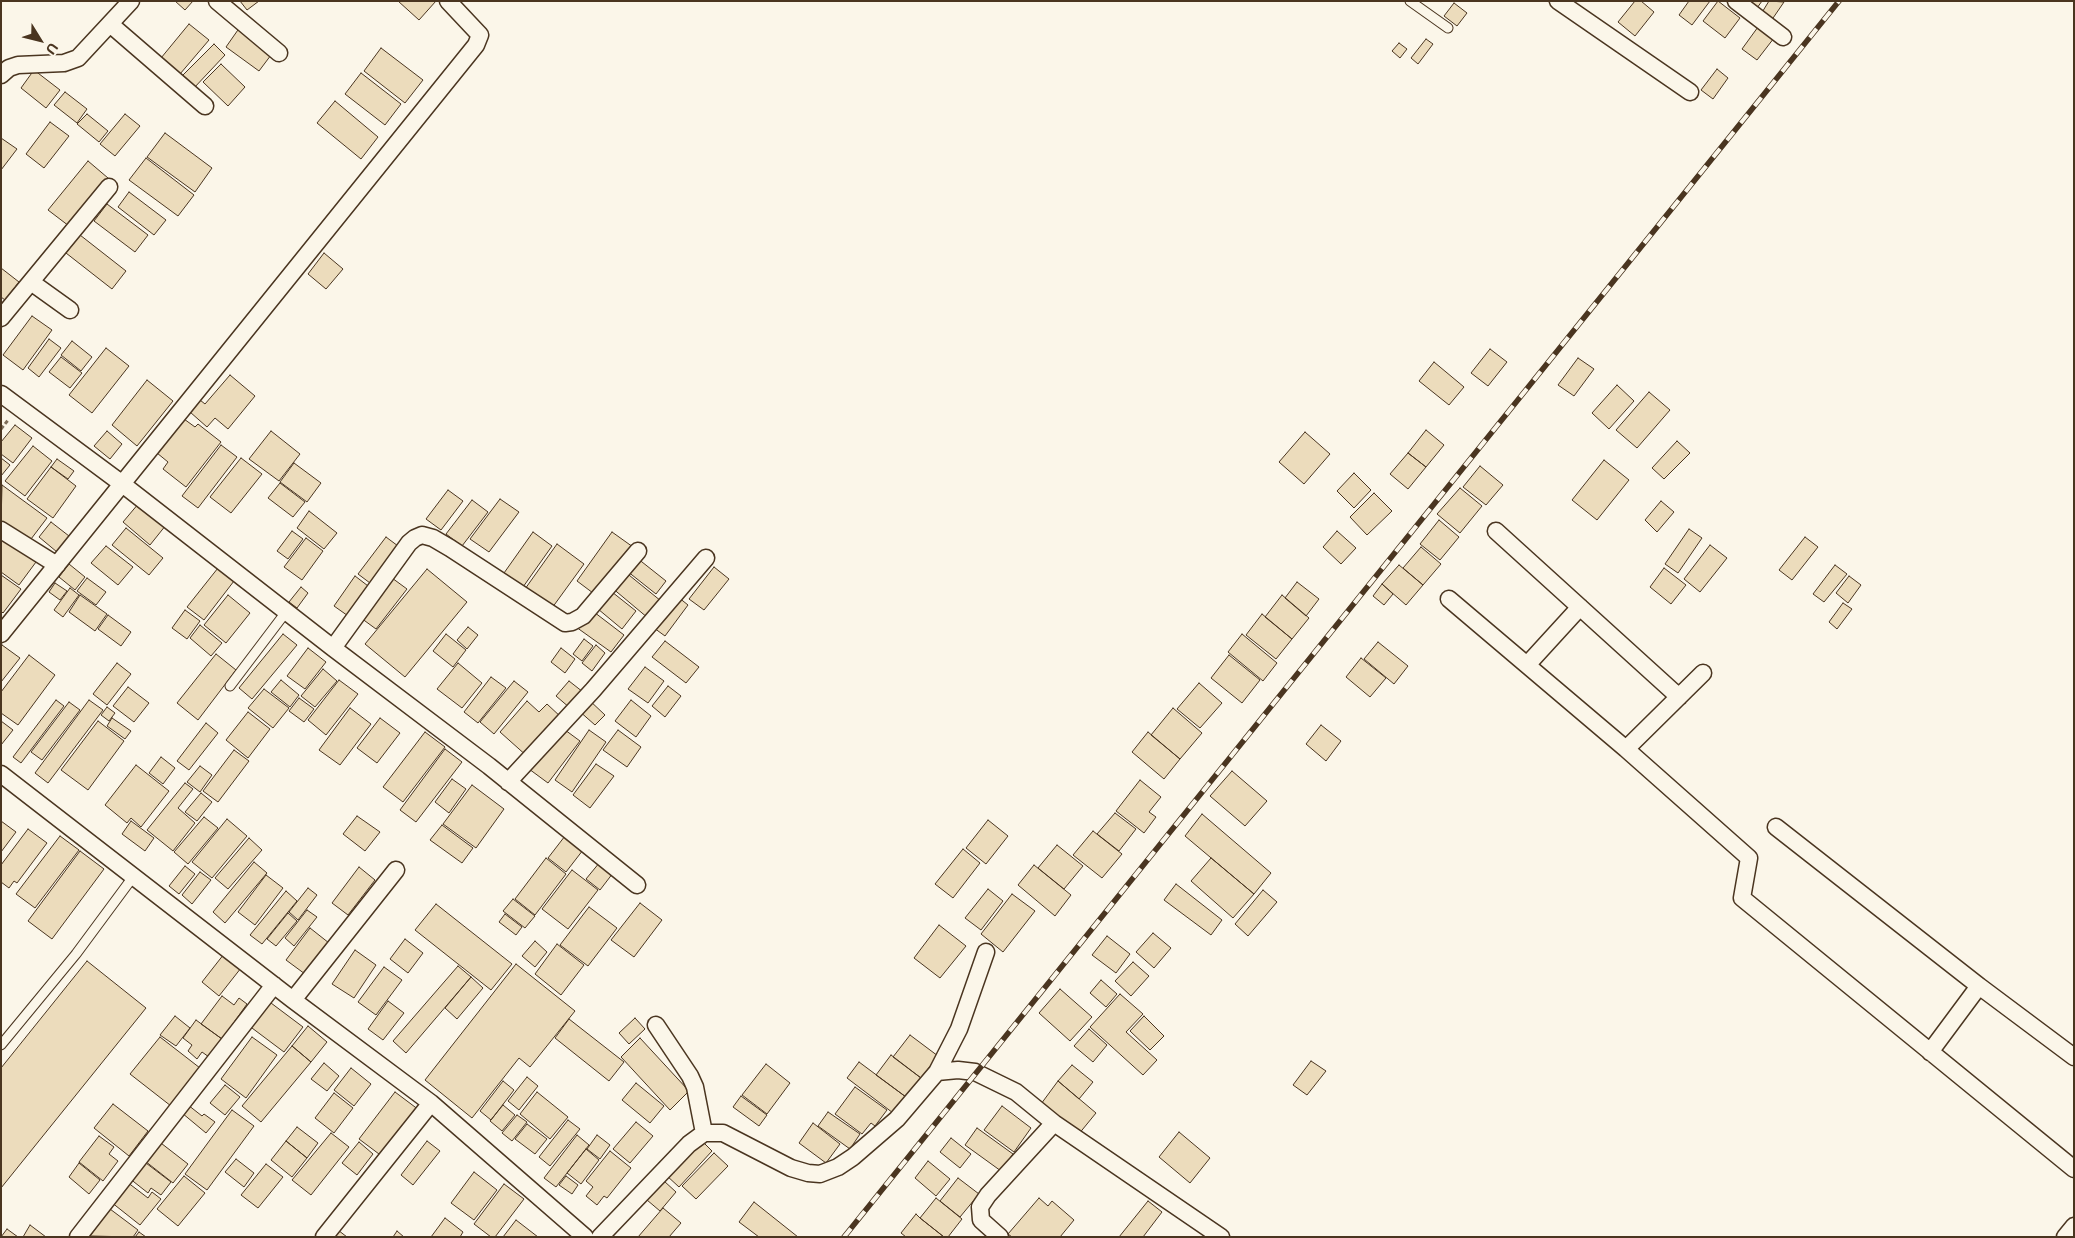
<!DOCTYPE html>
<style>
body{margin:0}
#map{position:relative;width:2075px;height:1238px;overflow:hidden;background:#fbf6e9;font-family:Arial,sans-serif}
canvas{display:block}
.frame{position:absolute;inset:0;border:2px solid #4a3520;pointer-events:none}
.north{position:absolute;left:15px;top:15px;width:50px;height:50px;-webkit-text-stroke:4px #fbf6e9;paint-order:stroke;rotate:126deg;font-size:14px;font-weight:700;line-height:20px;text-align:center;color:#4a3520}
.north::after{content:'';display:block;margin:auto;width:18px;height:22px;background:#4a3520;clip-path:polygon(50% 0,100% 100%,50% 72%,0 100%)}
</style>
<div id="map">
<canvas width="2075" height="1238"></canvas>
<div class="frame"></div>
<div class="north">U</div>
</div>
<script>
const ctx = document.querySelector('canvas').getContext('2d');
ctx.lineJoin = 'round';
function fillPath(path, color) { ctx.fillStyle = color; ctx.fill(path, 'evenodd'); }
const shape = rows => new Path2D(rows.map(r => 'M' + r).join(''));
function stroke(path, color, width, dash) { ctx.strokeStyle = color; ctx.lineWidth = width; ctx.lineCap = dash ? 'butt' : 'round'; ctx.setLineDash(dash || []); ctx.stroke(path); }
const building = shape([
 [175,1,193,1,185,10,175,1],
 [240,1,259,1,247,10,240,1],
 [398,1,436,1,419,20,398,1],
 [1635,1,1641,1,1654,12,1635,36,1618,22,1635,1],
 [1689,1,1710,1,1692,25,1679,15,1689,1],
 [1718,1,1740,18,1725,38,1703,21,1718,1],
 [1748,1,1762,1,1757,8,1748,1],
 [1769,1,1784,2,1771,21,1761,14,1769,1],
 [1454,3,1467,13,1457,26,1444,16,1454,3],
 [189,24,209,40,180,74,161,58,189,24],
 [240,27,274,51,259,71,226,47,240,27],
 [1758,27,1774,38,1757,60,1742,49,1758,27],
 [1426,39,1433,44,1418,64,1411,58,1426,39],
 [1399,43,1407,49,1400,58,1392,51,1399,43],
 [214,44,225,55,193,89,181,77,214,44],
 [381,48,423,80,405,103,364,71,381,48],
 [221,64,245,87,228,106,203,82,221,64],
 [1717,69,1728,78,1713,99,1701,90,1717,69],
 [34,70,60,90,46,108,21,88,34,70],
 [361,73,401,104,385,125,345,94,361,73],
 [65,92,87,109,77,123,54,105,65,92],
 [335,101,378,137,361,159,317,123,335,101],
 [87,114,108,131,99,142,77,124,87,114],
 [125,114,140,126,115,156,100,144,125,114],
 [50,122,69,136,44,168,26,154,50,122],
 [165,133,212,168,195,192,147,157,165,133],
 [1,138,17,149,1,170,1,138],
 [146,158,194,195,178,216,129,180,146,158],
 [88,161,108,178,69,226,48,210,88,161],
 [129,192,166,220,154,235,118,207,129,192],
 [107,204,148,235,135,252,94,221,107,204],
 [80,235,126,271,112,289,66,253,80,235],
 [324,253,343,269,326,289,308,274,324,253],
 [1,268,19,282,5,300,1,297,1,268],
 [32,316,52,330,23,370,3,355,32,316],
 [49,339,61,348,39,377,28,368,49,339],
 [72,341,92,357,81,371,61,355,72,341],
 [106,348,129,366,92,413,69,395,106,348],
 [1490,349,1507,362,1488,386,1471,373,1490,349],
 [61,357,82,373,70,388,49,372,61,357],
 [1578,358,1594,369,1574,396,1558,385,1578,358],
 [1434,362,1464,387,1449,405,1419,381,1434,362],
 [230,375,255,396,228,429,215,418,207,427,190,412,200,400,205,404,230,375],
 [147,380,173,401,137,446,112,425,147,380],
 [1617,385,1634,401,1609,429,1592,413,1617,385],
 [1649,392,1670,410,1637,448,1616,430,1649,392],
 [184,419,195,427,198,424,221,442,186,487,163,469,168,462,157,453,184,419],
 [15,425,32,438,13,463,1,454,1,442,15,425],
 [1426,430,1444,445,1426,467,1408,453,1426,430],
 [107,431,122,444,110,459,94,446,107,431],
 [271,431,300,454,279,481,249,459,271,431],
 [1305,432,1330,454,1304,484,1279,462,1305,432],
 [1677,441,1690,453,1664,479,1652,468,1677,441],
 [221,445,237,457,198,508,182,496,221,445],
 [33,446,52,461,25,496,5,481,33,446],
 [1408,453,1426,467,1408,489,1390,474,1408,453],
 [1,458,10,465,1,476,1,458],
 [241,458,262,474,231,513,210,497,241,458],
 [57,459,74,471,68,479,51,467,57,459],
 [1604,460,1629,480,1597,520,1572,500,1604,460],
 [294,463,321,483,307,502,280,482,294,463],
 [1480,466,1503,485,1486,505,1463,487,1480,466],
 [51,467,76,486,53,518,27,499,51,467],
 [1354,473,1371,490,1354,508,1337,491,1354,473],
 [280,483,305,502,293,517,268,498,280,483],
 [2,485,47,518,28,543,1,524,2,485],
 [1460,488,1482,506,1460,533,1437,514,1460,488],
 [448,490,463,501,441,530,426,519,448,490],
 [1374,493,1392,511,1367,535,1350,517,1374,493],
 [500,499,519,512,489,552,470,539,500,499],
 [472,500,488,512,462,546,446,534,472,500],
 [1661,501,1674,512,1657,532,1645,520,1661,501],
 [139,503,166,525,150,545,123,522,139,503],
 [309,511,337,533,324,549,297,528,309,511],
 [1439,520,1459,537,1440,560,1420,544,1439,520],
 [51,522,69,536,57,552,39,537,51,522],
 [126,528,163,558,149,575,112,545,126,528],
 [1689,529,1702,538,1678,573,1665,564,1689,529],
 [292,531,303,539,288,559,277,551,292,531],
 [1337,531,1356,548,1341,564,1323,547,1337,531],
 [533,532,552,546,523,587,504,573,533,532],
 [612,532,633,547,597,596,577,581,612,532],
 [1,537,36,562,19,585,1,572,1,537],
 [386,537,402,549,374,586,358,574,386,537],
 [1805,537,1818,547,1792,580,1779,570,1805,537],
 [306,538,323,551,302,580,284,567,306,538],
 [557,544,584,564,552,608,525,589,557,544],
 [1710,545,1727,558,1700,592,1684,579,1710,545],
 [106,546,133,567,118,585,91,563,106,546],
 [1421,547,1441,564,1423,585,1403,568,1421,547],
 [637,558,666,581,656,594,627,571,637,558],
 [69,564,85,577,75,590,59,577,69,564],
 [1399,565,1423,585,1406,605,1382,584,1399,565],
 [1835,565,1847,574,1824,602,1813,594,1835,565],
 [714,567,729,579,704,610,689,599,714,567],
 [218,568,234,581,204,620,187,607,218,568],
 [1664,568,1686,585,1671,604,1650,587,1664,568],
 [427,569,467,602,405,677,365,644,427,569],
 [624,571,661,601,648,618,611,587,624,571],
 [1,575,21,589,3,613,1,611,1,575],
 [355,576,372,589,351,618,334,606,355,576],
 [1849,576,1861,585,1848,603,1836,593,1849,576],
 [87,578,106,592,96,605,77,591,87,578],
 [392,578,407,589,376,629,361,618,392,578],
 [1297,582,1319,599,1306,616,1285,598,1297,582],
 [55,583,67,591,60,600,49,592,55,583],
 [1382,584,1393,594,1384,605,1373,596,1382,584],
 [301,587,308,593,297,608,289,602,301,587],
 [70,588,79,595,63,617,54,610,70,588],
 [612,592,636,611,622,629,598,609,612,592],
 [80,595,107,614,95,631,69,612,80,595],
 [228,595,250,613,226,643,204,625,228,595],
 [1282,595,1309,618,1292,639,1265,617,1282,595],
 [678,597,688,605,665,636,654,628,678,597],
 [1843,603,1852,609,1837,629,1829,622,1843,603],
 [590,609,624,635,611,652,576,627,590,609],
 [185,610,200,621,187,639,172,628,185,610],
 [1262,614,1292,639,1276,659,1246,635,1262,614],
 [108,615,131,632,121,646,98,629,108,615],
 [200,625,222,643,211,656,190,638,200,625],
 [468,627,478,635,467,649,457,640,468,627],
 [283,634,297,645,252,699,239,688,283,634],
 [446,634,466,650,453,667,433,651,446,634],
 [1242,634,1277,663,1263,681,1228,652,1242,634],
 [584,639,593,646,582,661,573,654,584,639],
 [665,641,699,667,686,683,652,657,665,641],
 [1378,642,1408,666,1394,684,1364,659,1378,642],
 [2,645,20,658,1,682,1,646,2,645],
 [596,645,605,653,592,671,582,663,596,645],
 [308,648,326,662,305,689,287,676,308,648],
 [561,648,575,659,565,673,551,662,561,648],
 [216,654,236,670,198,720,177,703,216,654],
 [29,655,55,675,18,725,1,713,1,692,29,655],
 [1229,655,1260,680,1242,703,1211,678,1229,655],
 [1361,658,1386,678,1370,697,1346,677,1361,658],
 [117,663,131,674,107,705,93,694,117,663],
 [458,663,482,683,462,708,437,689,458,663],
 [645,667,664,681,648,703,628,689,645,667],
 [323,669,337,681,315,707,301,696,323,669],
 [491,677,506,688,478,723,464,712,491,677],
 [281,680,299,695,290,707,271,692,281,680],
 [339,680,358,694,326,735,308,720,339,680],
 [514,681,528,692,494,734,480,722,514,681],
 [569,681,583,692,570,708,556,696,569,681],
 [1199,683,1222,703,1200,728,1177,709,1199,683],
 [668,686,681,696,665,717,652,706,668,686],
 [128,687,149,703,134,722,113,706,128,687],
 [264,689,289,708,273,728,248,708,264,689],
 [299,698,314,709,304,722,289,711,299,698],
 [588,699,605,715,595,725,578,710,588,699],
 [56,700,64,706,21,763,13,757,56,700],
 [89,700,103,710,48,783,35,773,89,700],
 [631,700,651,716,636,737,615,721,631,700],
 [527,701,539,712,547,704,562,718,528,757,500,732,527,701],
 [69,702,80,710,42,760,31,752,69,702],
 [107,707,115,713,109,721,101,715,107,707],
 [350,708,371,724,340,765,319,750,350,708],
 [1173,708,1202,733,1180,759,1151,735,1173,708],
 [248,712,270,729,248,758,226,740,248,712],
 [112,718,131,731,125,739,107,726,112,718],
 [380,718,400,733,377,763,357,748,380,718],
 [1,721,13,730,1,745,1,721],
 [98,721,124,741,88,790,61,770,98,721],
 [206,723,218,733,189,770,177,761,206,723],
 [1321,725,1341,741,1326,761,1306,744,1321,725],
 [561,727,580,741,548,783,529,769,561,727],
 [589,730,606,742,572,792,555,780,589,730],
 [618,730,641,747,627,767,603,750,618,730],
 [425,732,445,747,403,802,383,787,425,732],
 [1148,732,1180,759,1164,779,1132,752,1148,732],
 [445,749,462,762,416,822,400,810,445,749],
 [234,750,249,761,218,802,203,791,234,750],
 [161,757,175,768,163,784,149,773,161,757],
 [596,764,614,776,590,808,573,795,596,764],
 [136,765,169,791,141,827,131,818,127,823,105,805,136,765],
 [200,766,212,775,200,792,187,782,200,766],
 [1232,771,1267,801,1245,826,1210,796,1232,771],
 [452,779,466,789,449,813,435,802,452,779],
 [1140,780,1161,797,1149,812,1156,817,1144,833,1116,811,1140,780],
 [185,783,193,789,178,808,195,823,173,851,147,830,185,783],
 [472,785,504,809,476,848,443,824,472,785],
 [201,793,212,802,197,821,185,812,201,793],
 [1115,813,1136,829,1119,851,1097,834,1115,813],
 [1202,814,1271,873,1254,894,1185,836,1202,814],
 [357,816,380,832,365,851,343,834,357,816],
 [204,817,218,828,188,864,174,852,204,817],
 [227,819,247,836,212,878,192,862,227,819],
 [988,820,1008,836,986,864,966,848,988,820],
 [1,821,16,832,1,852,1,821],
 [131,821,154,838,145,851,122,834,131,821],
 [442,825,473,848,462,863,430,840,442,825],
 [28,829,47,843,17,883,14,881,9,888,1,882,1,865,28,829],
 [1093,831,1122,854,1102,878,1073,855,1093,831],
 [60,836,79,850,35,908,16,894,60,836],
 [565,836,583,850,566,872,548,858,565,836],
 [249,838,262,850,228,889,215,878,249,838],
 [1057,845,1083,866,1064,889,1038,868,1057,845],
 [963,849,980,863,953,898,935,884,963,849],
 [80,851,104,869,52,939,28,921,80,851],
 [546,858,566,874,535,915,515,899,546,858],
 [1211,858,1254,894,1233,918,1191,881,1211,858],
 [254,862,267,873,225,923,213,912,254,862],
 [600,862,613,873,600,890,586,879,600,862],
 [1034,865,1071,895,1055,916,1018,885,1034,865],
 [185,866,195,874,179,894,169,886,185,866],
 [359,867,375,880,348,915,332,903,359,867],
 [572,870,598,890,568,929,542,909,572,870],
 [200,872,211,880,192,904,182,895,200,872],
 [266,875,283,888,255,925,238,912,266,875],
 [1176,884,1222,920,1211,935,1164,900,1176,884],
 [308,888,317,895,298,920,289,912,308,888],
 [988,889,1003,901,981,930,965,918,988,889],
 [1263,890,1277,902,1248,936,1235,924,1263,890],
 [286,891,297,901,262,944,250,935,286,891],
 [1012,894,1035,911,1003,952,981,934,1012,894],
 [513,899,535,916,525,928,503,911,513,899],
 [640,903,662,920,634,957,611,940,640,903],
 [436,904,512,964,491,990,415,930,436,904],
 [589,907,617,928,588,966,560,945,589,907],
 [307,910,317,917,294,946,285,938,307,910],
 [288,913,297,921,276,946,267,939,288,913],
 [505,914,522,927,516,935,499,922,505,914],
 [939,925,966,946,940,978,914,958,939,925],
 [310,928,329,943,305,974,286,960,310,928],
 [1153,933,1171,948,1154,968,1136,952,1153,933],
 [1107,936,1130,954,1116,973,1092,955,1107,936],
 [405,939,423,953,408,973,390,959,405,939],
 [535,941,547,952,535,967,522,956,535,941],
 [557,944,584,965,561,995,535,974,557,944],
 [355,950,376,965,354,998,332,984,355,950],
 [224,954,241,968,219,996,202,982,224,954],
 [87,961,146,1008,1,1188,1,1068,87,961],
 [1133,962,1149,976,1131,996,1115,981,1133,962],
 [516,964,575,1011,530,1067,519,1058,472,1118,425,1080,516,964],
 [458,966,471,977,406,1053,393,1041,458,966],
 [384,967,402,980,376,1015,358,1002,384,967],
 [471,977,483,988,457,1019,445,1008,471,977],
 [1101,980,1117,994,1106,1007,1090,993,1101,980],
 [1060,989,1092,1017,1070,1041,1039,1013,1060,989],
 [1120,994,1143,1014,1126,1032,1157,1060,1143,1075,1090,1027,1120,994],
 [222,996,234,1005,239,998,247,1004,222,1039,201,1024,222,996],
 [267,1000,303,1027,284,1052,248,1025,267,1000],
 [388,1001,404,1013,383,1040,368,1029,388,1001],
 [175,1016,190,1028,176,1046,160,1035,175,1016],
 [1144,1016,1164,1036,1150,1050,1130,1031,1144,1016],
 [635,1018,645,1029,629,1044,619,1033,635,1018],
 [569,1019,624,1062,609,1081,555,1038,569,1019],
 [196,1020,222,1039,209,1057,202,1052,197,1059,188,1051,192,1045,183,1038,196,1020],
 [308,1026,327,1042,311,1062,292,1046,308,1026],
 [1089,1029,1107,1045,1093,1062,1074,1046,1089,1029],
 [910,1035,938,1056,921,1078,893,1057,910,1035],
 [160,1037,200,1068,171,1106,130,1074,160,1037],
 [252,1037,277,1055,246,1098,221,1079,252,1037],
 [640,1038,689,1091,670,1110,621,1057,640,1038],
 [292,1046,311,1062,261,1122,242,1106,292,1046],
 [891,1055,921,1078,906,1097,876,1075,891,1055],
 [1311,1061,1326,1071,1307,1095,1293,1085,1311,1061],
 [859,1062,910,1100,897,1116,847,1078,859,1062],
 [324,1063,339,1076,327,1091,311,1079,324,1063],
 [766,1064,790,1083,767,1114,742,1095,766,1064],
 [1072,1065,1093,1082,1079,1099,1058,1081,1072,1065],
 [351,1068,371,1084,354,1106,334,1090,351,1068],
 [527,1077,538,1086,519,1110,508,1101,527,1077],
 [503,1081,514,1090,491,1120,480,1111,503,1081],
 [1058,1081,1096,1113,1078,1135,1041,1104,1058,1081],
 [636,1083,664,1106,650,1123,622,1100,636,1083],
 [225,1085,240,1097,225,1115,210,1103,225,1085],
 [855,1087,887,1110,875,1126,871,1123,862,1134,835,1114,855,1087],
 [395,1092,419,1110,383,1157,359,1139,395,1092],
 [537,1092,568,1117,550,1139,520,1114,537,1092],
 [334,1093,353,1108,334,1133,315,1118,334,1093],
 [741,1096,767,1115,759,1126,733,1107,741,1096],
 [113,1104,148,1131,129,1156,94,1128,113,1104],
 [188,1105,202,1116,204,1114,215,1122,206,1133,182,1113,188,1105],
 [503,1105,515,1115,502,1131,490,1121,503,1105],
 [1002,1106,1031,1128,1014,1152,984,1130,1002,1106],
 [232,1110,254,1126,207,1190,185,1174,232,1110],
 [828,1112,860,1134,850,1149,818,1126,828,1112],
 [517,1115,527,1122,512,1141,502,1133,517,1115],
 [568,1120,580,1129,550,1166,539,1157,568,1120],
 [636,1122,653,1136,630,1163,613,1149,636,1122],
 [813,1123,840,1144,826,1163,799,1143,813,1123],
 [527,1124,547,1139,535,1154,515,1139,527,1124],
 [297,1127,318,1143,307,1158,286,1141,297,1127],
 [977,1128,1013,1154,1001,1171,965,1145,977,1128],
 [1179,1132,1210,1158,1190,1183,1159,1157,1179,1132],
 [331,1133,349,1147,311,1195,292,1180,331,1133],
 [577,1135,589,1145,556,1187,544,1178,577,1135],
 [597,1135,610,1145,600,1159,587,1149,597,1135],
 [99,1136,114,1147,109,1154,118,1161,103,1181,79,1162,99,1136],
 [951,1138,971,1154,960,1168,940,1152,951,1138],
 [700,1139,712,1151,679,1187,666,1175,700,1139],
 [157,1140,188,1164,173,1183,145,1161,157,1140],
 [286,1141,307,1158,292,1177,271,1160,286,1141],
 [427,1141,440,1151,413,1185,401,1175,427,1141],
 [359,1142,373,1154,357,1175,342,1163,359,1142],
 [586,1149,599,1160,581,1184,567,1173,586,1149],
 [610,1151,631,1168,607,1198,604,1196,597,1205,586,1196,593,1187,586,1181,610,1151],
 [714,1153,728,1166,696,1199,682,1186,714,1153],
 [236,1159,254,1173,244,1187,225,1172,236,1159],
 [142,1160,171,1182,161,1195,151,1188,148,1193,129,1178,142,1160],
 [928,1161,950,1179,936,1196,915,1178,928,1161],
 [79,1163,100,1180,89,1194,69,1177,79,1163],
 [266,1164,283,1177,258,1208,241,1195,266,1164],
 [474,1172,497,1190,474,1220,451,1203,474,1172],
 [184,1176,205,1193,178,1226,157,1209,184,1176],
 [566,1176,578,1185,572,1194,559,1185,566,1176],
 [958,1178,979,1194,960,1217,940,1201,958,1178],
 [664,1181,676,1192,660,1211,647,1200,664,1181],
 [127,1182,148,1198,152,1192,161,1199,140,1225,111,1202,127,1182],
 [504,1184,524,1199,495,1237,491,1237,474,1224,504,1184],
 [936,1198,962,1219,948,1237,944,1237,920,1218,936,1198],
 [1039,1198,1048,1206,1052,1201,1074,1220,1060,1237,1012,1237,1008,1234,1039,1198],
 [1148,1201,1162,1212,1143,1237,1119,1237,1148,1201],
 [754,1202,798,1237,759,1237,739,1222,754,1202],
 [663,1208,681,1223,669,1237,638,1237,663,1208],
 [110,1209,138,1230,133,1237,90,1236,110,1209],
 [916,1214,920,1218,944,1237,906,1237,901,1233,916,1214],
 [445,1218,463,1232,460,1237,431,1237,445,1218],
 [516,1220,538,1237,503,1237,516,1220],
 [30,1225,46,1237,23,1237,30,1225],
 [334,1227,347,1237,326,1237,334,1227],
 [7,1229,18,1237,1,1237,7,1229],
 [397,1231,404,1237,393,1237,397,1231],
 [139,1232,146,1237,135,1237,139,1232]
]);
const path = shape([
 [1,429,9,419]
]);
const service = shape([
 [1410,1,1448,28],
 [230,686,286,612],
 [1,1045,76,954,133,877]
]);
const minor = shape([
 [217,1,279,53],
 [1558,1,1690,92],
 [1736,1,1783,37],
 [110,24,205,106],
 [1,75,9,68,18,65,64,63,78,58,131,1],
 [31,282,70,310],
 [1,318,109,187],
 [1,394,121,483,333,648,489,766,637,885],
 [1,530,57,565],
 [1496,531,1679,697],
 [1449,599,1626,749],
 [1,634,476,45,480,35,448,1],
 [333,648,409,543,415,538,422,535,433,538,450,548,565,623,572,622,583,616,638,551],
 [1527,665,1580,607],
 [1703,673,1626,749,1749,858,1742,898,2074,1169],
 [1,774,293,1000,431,1103,585,1237],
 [508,782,593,690,706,558],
 [1776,827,1979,986,2074,1057],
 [293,1000,396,870],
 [656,1025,690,1076,695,1087,704,1133],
 [1930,1052,1979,986],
 [937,1072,958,1070,975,1072,1016,1092,1054,1123,1221,1237],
 [78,1237,274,985],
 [324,1237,431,1103],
 [600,1237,689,1144,704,1133,723,1133,791,1168,808,1173,820,1174,838,1167,853,1157,897,1119,937,1072,959,1029,986,952],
 [1000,1237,981,1220,980,1207,988,1195,1054,1123],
 [2065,1237,2074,1226]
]);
const rail = shape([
 [844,1237,1839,1]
]);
fillPath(building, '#ecdcbc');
stroke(building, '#4a3520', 1);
stroke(service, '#4a3520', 11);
stroke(minor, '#4a3520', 19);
stroke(path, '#7f6f5c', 3, [4, 2.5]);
stroke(service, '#fbf6e9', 9);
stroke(minor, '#fbf6e9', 16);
stroke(rail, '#4a3520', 5.5);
stroke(rail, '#fbf6e9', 4, [11]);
</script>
